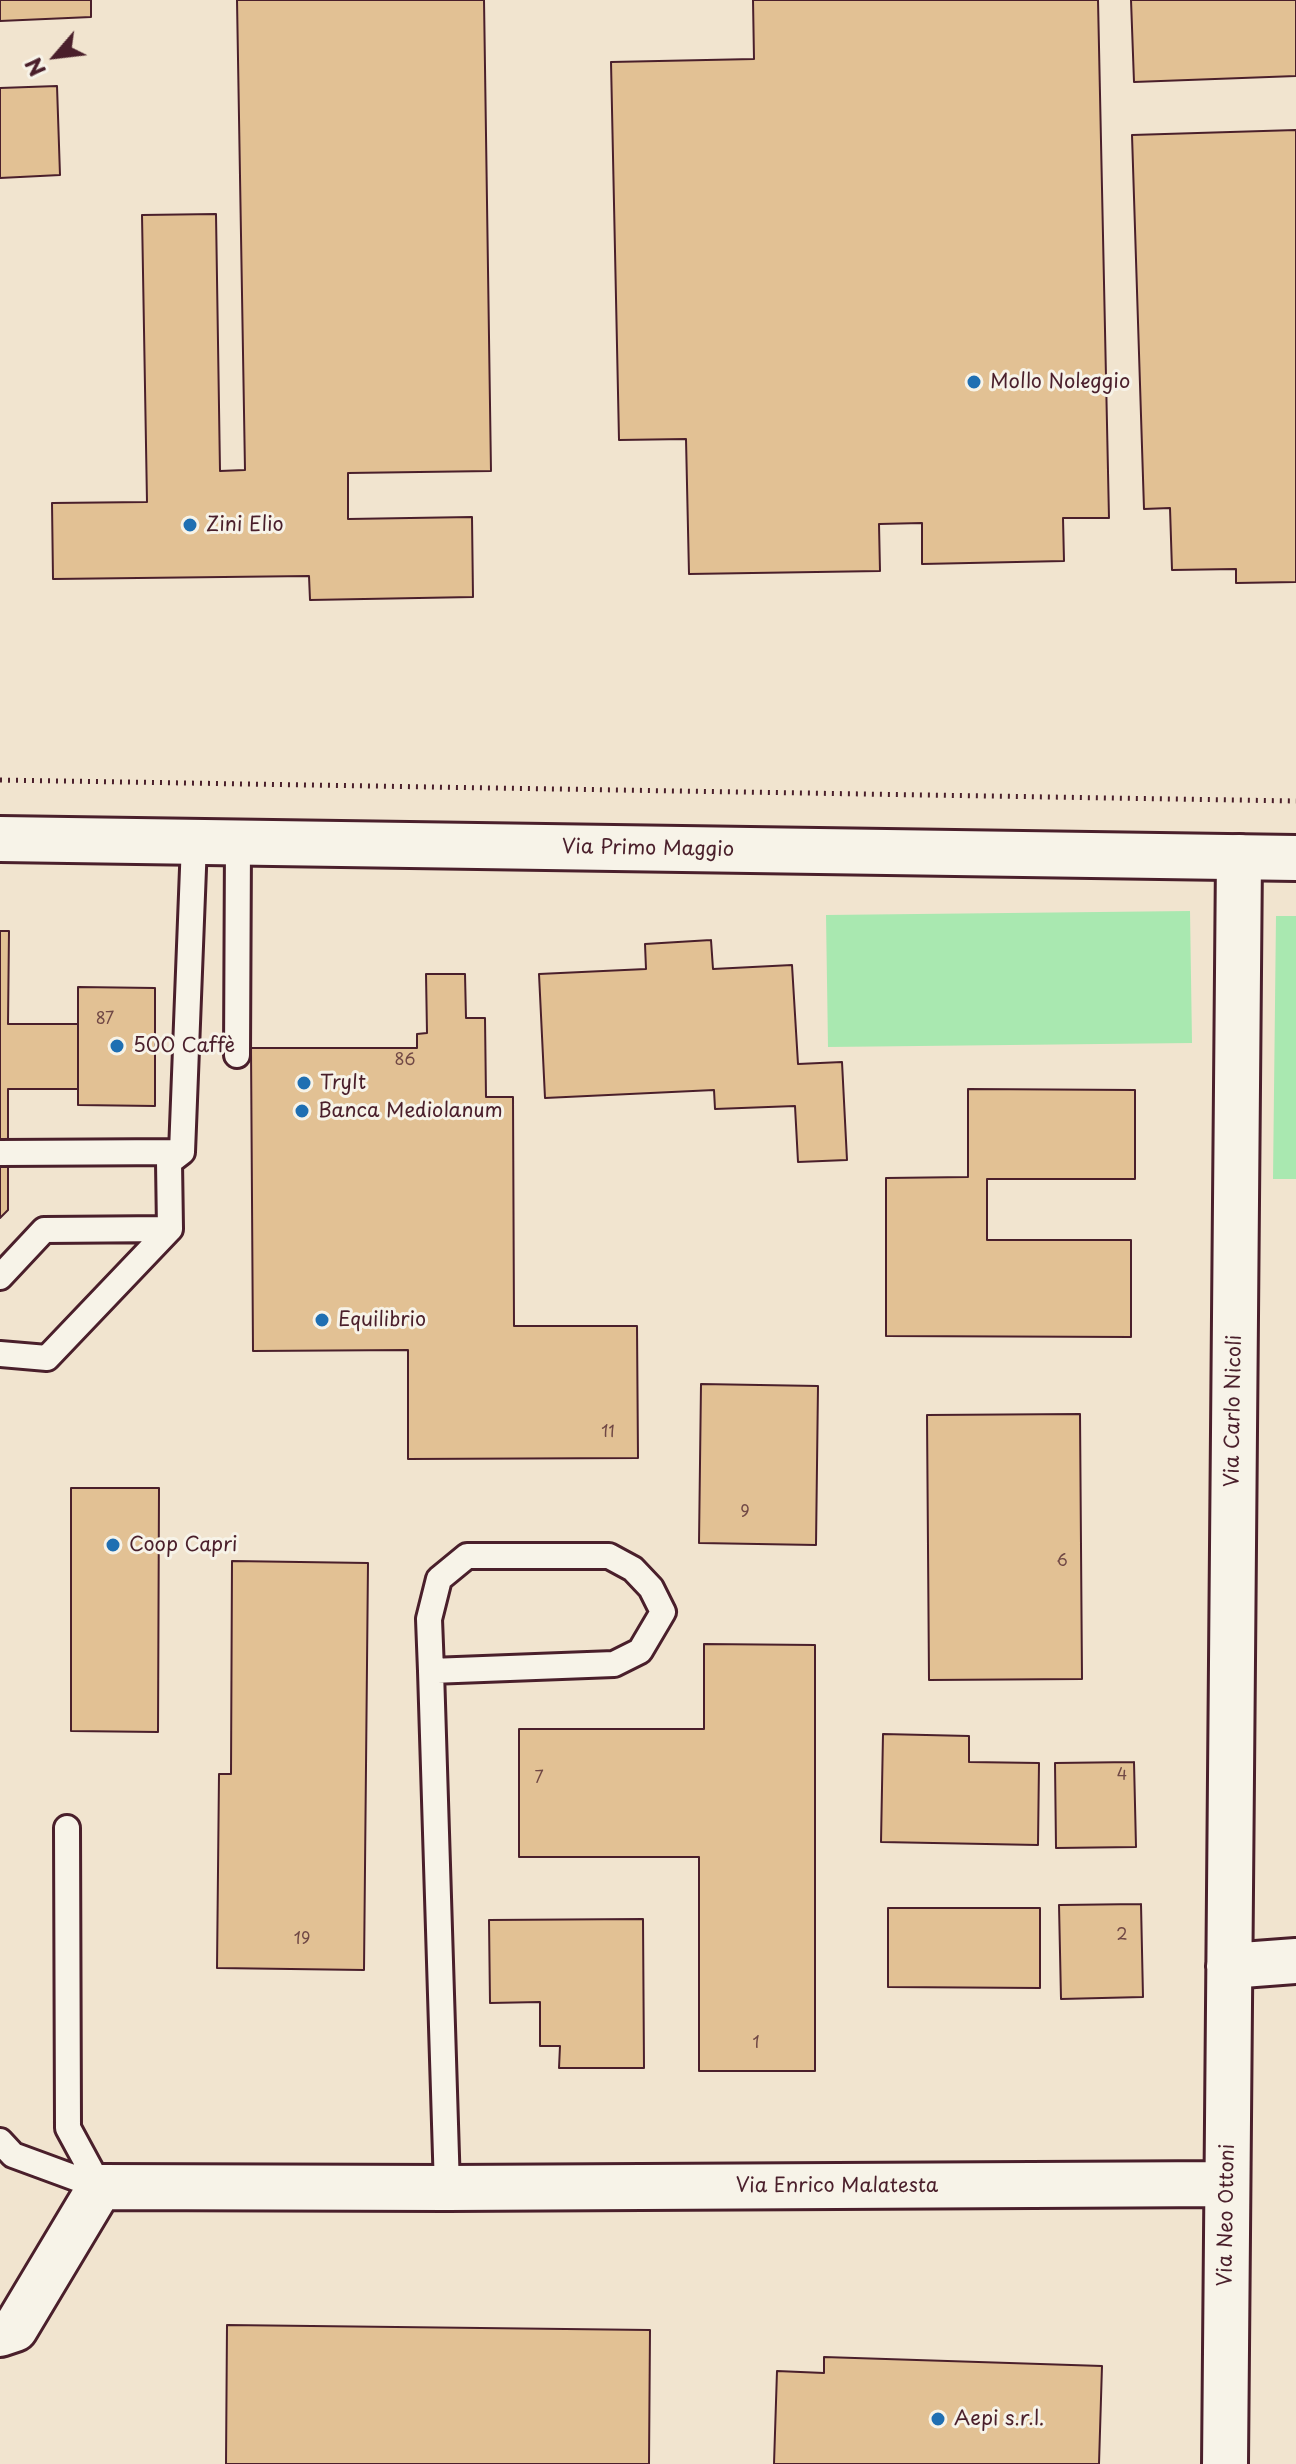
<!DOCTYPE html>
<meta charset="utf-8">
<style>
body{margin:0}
#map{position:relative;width:1296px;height:2464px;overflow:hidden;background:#f7f3e8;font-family:"Playpen Sans",sans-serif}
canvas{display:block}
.north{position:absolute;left:16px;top:16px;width:80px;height:80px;-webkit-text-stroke:6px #f7f3e8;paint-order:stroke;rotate:242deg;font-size:22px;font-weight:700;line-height:32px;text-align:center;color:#4a1f2b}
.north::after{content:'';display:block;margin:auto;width:28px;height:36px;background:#4a1f2b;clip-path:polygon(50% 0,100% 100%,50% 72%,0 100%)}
</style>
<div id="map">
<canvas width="1296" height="2464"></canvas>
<div class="north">N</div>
</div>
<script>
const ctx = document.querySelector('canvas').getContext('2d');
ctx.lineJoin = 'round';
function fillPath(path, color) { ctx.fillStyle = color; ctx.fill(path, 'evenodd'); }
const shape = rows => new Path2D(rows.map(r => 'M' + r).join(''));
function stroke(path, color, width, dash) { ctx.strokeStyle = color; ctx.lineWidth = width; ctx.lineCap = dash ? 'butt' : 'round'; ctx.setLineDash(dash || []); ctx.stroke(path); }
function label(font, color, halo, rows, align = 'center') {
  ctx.font = font + ' "Playpen Sans",sans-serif'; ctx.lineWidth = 6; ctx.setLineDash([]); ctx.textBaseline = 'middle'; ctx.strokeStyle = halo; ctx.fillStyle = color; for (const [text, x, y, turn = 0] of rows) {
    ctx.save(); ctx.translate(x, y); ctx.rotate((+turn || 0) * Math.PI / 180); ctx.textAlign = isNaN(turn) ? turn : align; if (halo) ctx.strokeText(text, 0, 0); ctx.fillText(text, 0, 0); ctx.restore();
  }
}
const built = shape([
 [0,0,1296,0,1296,2464,0,2464]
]);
const green = shape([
 [1190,911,1192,1043,828,1047,826,915],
 [1276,916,1296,916,1296,1179,1273,1179]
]);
const building = shape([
 [0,0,91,0,91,17,0,21,0,0],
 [237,0,484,0,491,471,348,473,348,519,472,517,473,597,310,600,309,576,53,579,52,503,147,502,142,215,216,214,220,471,245,470,237,0],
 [753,0,1098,0,1109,518,1063,518,1064,561,922,564,922,523,879,524,880,571,689,574,686,439,619,440,611,62,754,59,753,0],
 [1131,0,1296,0,1296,76,1134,82,1131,0],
 [57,86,60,175,0,178,0,88,57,86],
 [1296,130,1296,582,1236,583,1236,569,1172,570,1170,508,1144,509,1132,135,1296,130],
 [0,931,9,931,8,1024,78,1024,78,1089,8,1089,8,1210,0,1218,0,931],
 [711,940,713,969,792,965,798,1064,842,1062,847,1160,798,1162,795,1106,715,1109,714,1090,545,1098,539,974,646,969,645,944,711,940],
 [426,974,465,974,466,1018,485,1018,486,1097,513,1097,514,1326,637,1326,638,1458,408,1459,408,1350,253,1351,251,1048,417,1048,417,1034,427,1033,426,974],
 [78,987,155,988,155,1106,78,1105,78,987],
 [968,1089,1135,1090,1135,1179,987,1179,987,1240,1131,1240,1131,1337,886,1336,886,1178,968,1177,968,1089],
 [701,1384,818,1386,816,1545,699,1543,701,1384],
 [1080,1414,1082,1679,929,1680,927,1415,1080,1414],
 [71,1488,159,1488,158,1732,71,1731,71,1488],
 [232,1561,368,1563,364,1970,217,1968,219,1774,231,1774,232,1561],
 [704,1644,815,1645,815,2071,699,2071,699,1857,519,1857,519,1729,704,1729,704,1644],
 [883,1734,969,1736,969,1762,1039,1763,1038,1845,881,1842,883,1734],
 [1134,1762,1136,1847,1056,1848,1055,1763,1134,1762],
 [1141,1904,1143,1997,1061,1999,1059,1905,1141,1904],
 [888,1908,1040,1908,1040,1988,888,1987,888,1908],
 [643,1919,644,2068,559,2068,560,2046,540,2046,540,2002,490,2003,489,1920,643,1919],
 [227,2325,650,2330,649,2464,226,2464,227,2325],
 [824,2357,1102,2366,1099,2464,774,2464,777,2371,824,2373,824,2357]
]);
const path = shape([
 [0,780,1296,801]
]);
const service = shape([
 [237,1055,238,843],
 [0,1153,182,1152],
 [0,1277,44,1230,170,1229],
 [0,1354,47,1358,170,1229,169,1162,182,1152,194,843],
 [431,1671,614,1664,640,1651,663,1612,651,1588,633,1569,609,1556,467,1556,439,1579,429,1619,431,1671,447,2188],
 [67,1828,68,2128,100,2187],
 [0,2141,13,2155,100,2187]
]);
const minor = shape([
 [1229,1966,1296,1961],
 [0,2334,15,2329,100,2187,447,2188,1227,2184],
 [1225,2464,1239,857]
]);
const tertiary = shape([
 [0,839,1296,858]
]);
const markers = [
 [974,382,8,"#1f6fb2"],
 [190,525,8,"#1f6fb2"],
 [117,1046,8,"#1f6fb2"],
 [304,1083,8,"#1f6fb2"],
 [302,1111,8,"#1f6fb2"],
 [322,1320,8,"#1f6fb2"],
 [113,1545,8,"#1f6fb2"],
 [938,2419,8,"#1f6fb2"]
];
const numberNames = [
 ["87",105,1020],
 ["86",405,1061],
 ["11",608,1433],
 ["9",745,1513],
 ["6",1062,1562],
 ["4",1122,1776],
 ["7",539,1779],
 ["2",1122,1936],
 ["19",302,1940],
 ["1",756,2044]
];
const poiNames = [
 ["Mollo Noleggio",990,382],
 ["Zini Elio",206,525],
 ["500 Caffè",133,1046],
 ["TryIt",320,1083],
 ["Banca Mediolanum",318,1111],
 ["Equilibrio",338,1320],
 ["Coop Capri",129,1545],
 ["Aepi s.r.l.",954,2419]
];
const streetNames = [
 ["Via Primo Maggio",648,849,1],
 ["Via Carlo Nicoli",1234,1411,-89],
 ["Via Enrico Malatesta",837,2186],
 ["Via Neo Ottoni",1227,2215,-89]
];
fillPath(built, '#f1e4cf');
fillPath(green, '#a9e8b0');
fillPath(building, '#e2c194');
stroke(building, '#4a1f2b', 2);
stroke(service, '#4a1f2b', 30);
stroke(minor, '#4a1f2b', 50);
stroke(tertiary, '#4a1f2b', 50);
stroke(path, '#4a1f2b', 5, [2, 6]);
stroke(service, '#f7f3e8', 24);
stroke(minor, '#f7f3e8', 44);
stroke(tertiary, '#f7f3e8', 44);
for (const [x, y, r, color] of markers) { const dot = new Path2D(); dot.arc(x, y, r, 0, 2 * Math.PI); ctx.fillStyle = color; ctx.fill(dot); stroke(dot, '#f7f3e8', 3); }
label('16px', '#704845', null, numberNames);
label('20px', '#4a1f2b', '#f7f3e8', poiNames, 'left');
label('20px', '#4a1f2b', '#f7f3e8', streetNames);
</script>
